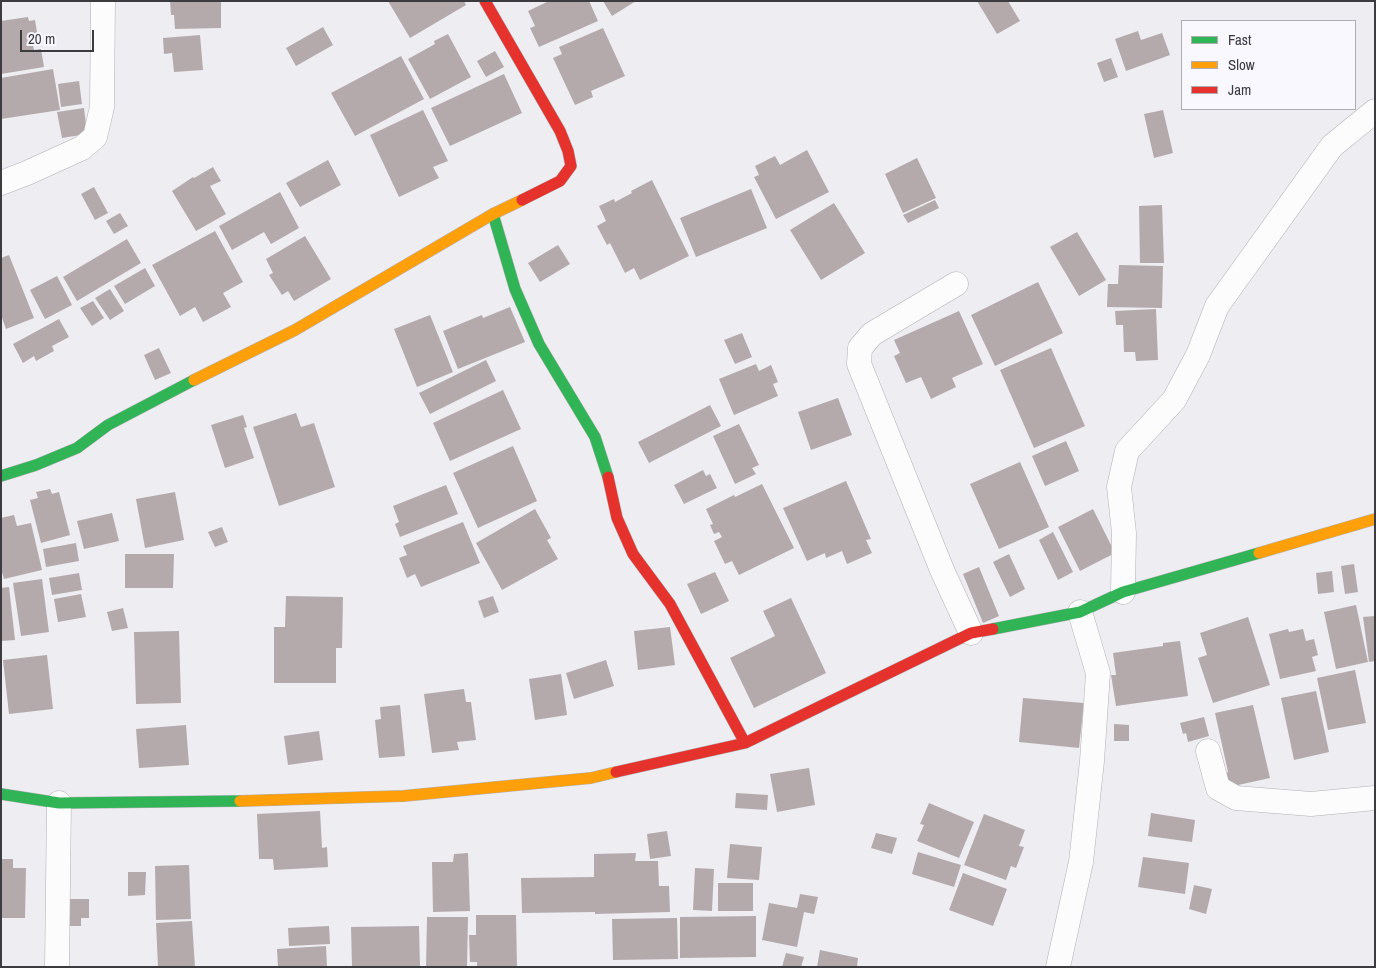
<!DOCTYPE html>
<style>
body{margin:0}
#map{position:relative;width:1376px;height:968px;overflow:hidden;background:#ededf2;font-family:"Archivo Narrow",sans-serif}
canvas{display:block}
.frame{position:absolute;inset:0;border:2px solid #3c3c40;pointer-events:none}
.legend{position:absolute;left:1181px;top:20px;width:175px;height:90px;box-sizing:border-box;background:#f9f8fe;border:1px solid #adadb2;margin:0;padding:6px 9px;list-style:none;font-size:15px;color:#3c3c40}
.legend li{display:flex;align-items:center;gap:10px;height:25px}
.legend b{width:25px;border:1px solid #adadb2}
.scale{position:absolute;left:20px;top:30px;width:74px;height:22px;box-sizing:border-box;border:2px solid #3c3c40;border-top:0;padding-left:6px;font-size:15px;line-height:18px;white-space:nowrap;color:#3c3c40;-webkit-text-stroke:4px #f9f8fe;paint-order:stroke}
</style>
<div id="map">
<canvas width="1376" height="968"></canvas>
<div class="frame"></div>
<ul class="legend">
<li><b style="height:6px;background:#30b455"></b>Fast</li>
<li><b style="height:6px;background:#ff9f0a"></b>Slow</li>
<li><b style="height:6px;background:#e5322d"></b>Jam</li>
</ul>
<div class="scale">20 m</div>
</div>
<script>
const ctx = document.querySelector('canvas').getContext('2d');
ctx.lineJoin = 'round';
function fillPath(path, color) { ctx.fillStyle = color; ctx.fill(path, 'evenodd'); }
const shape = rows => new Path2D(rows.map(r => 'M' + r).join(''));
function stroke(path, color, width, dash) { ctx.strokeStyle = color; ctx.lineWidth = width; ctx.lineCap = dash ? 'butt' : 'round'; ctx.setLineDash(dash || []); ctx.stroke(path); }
const building = shape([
 [170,1,221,1,221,28,175,29,174,15,171,15],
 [388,1,464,1,466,5,410,38],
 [549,1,589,1,598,21,539,47,530,28,535,26,528,11],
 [603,1,636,1,612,16],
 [977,1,1008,1,1020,21,997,34],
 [28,17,29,21,35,20,38,38,32,40,34,50,41,49,44,67,1,74,1,21],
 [323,27,333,45,296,66,286,48],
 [603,28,625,76,591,91,593,97,575,105,553,58,562,54,559,47],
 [1138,31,1141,40,1162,33,1170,55,1126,71,1115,39],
 [448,34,471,77,430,99,408,59,435,44,434,41],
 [200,35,203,70,174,72,172,53,164,54,163,38],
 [495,51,504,67,486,77,477,61],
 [401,56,424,99,355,136,331,93],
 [1111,58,1118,77,1104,82,1097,63],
 [53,69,60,110,1,119,1,78],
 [504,74,522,113,450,146,431,108],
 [79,81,82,104,61,107,58,84],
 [84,108,87,134,62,138,57,112],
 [423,110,448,161,433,167,439,178,399,197,370,135],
 [1163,110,1173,153,1154,158,1144,114],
 [807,150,829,192,776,219,754,177,759,175,755,166,775,156,780,165],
 [917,158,936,198,903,213,885,174],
 [328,160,341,185,300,207,286,183],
 [213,167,221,181,210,186,226,214,196,231,172,191,193,177,194,178],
 [652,180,689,256,640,280,634,268,625,273,610,243,607,245,597,226,606,221,599,206,614,199,615,202,632,193,631,191],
 [94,187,108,213,95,220,81,194],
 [751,189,767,228,696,257,680,218],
 [280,192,299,228,271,244,264,232,232,250,219,226],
 [935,200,939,208,908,223,903,215],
 [834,203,865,253,821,280,790,230],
 [1162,205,1164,263,1140,263,1139,206],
 [120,213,128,226,114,234,106,221],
 [215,231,243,282,223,293,231,307,203,322,195,307,180,316,152,265],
 [1077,232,1106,280,1079,296,1050,247],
 [305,236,331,279,294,301,288,291,282,295,269,275,273,273,266,259],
 [127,239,141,263,77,301,63,277],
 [558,245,570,264,540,282,528,263],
 [9,255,34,318,6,329,1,315,1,258],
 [1119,265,1163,266,1162,308,1107,307,1108,284,1118,284],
 [145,268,155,286,125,304,114,286],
 [57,276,72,305,45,319,30,290],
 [1038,282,1063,333,995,366,971,315],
 [110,289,124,311,110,320,95,298],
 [93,301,104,318,92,326,80,308],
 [510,307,525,342,458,369,443,331,482,315,483,318],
 [1156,309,1158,360,1136,361,1135,352,1124,352,1123,325,1116,325,1115,311],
 [959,311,983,364,952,378,956,387,931,399,921,377,906,383,894,356,900,353,894,340],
 [430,315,453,372,417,387,394,329],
 [59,319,69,337,52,346,54,351,36,361,34,356,23,363,13,344],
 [742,333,752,357,735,364,724,340],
 [159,348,171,373,155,380,144,355],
 [1051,348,1085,426,1034,448,1000,370],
 [486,360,496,381,430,414,419,393],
 [756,364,759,371,771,365,778,382,773,384,778,396,734,415,719,379],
 [503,390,521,429,450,461,433,423],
 [838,398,852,435,811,450,798,412],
 [710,405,721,426,649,463,638,442],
 [296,413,301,427,314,423,335,487,279,506,253,427],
 [243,415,247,427,244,428,254,458,225,468,211,425],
 [739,424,759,465,752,468,756,474,735,484,713,436],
 [1066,441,1079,471,1045,486,1032,456],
 [513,446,537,501,478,528,453,473],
 [1020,462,1049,527,999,549,970,484],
 [703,470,706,476,710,474,717,488,684,504,674,485],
 [846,481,871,539,866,540,872,553,847,564,842,551,826,558,825,553,807,561,783,508],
 [762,484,794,548,739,575,732,561,725,564,714,541,722,537,719,532,714,534,710,525,713,524,706,509,734,495,735,497],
 [446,485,458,514,400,537,395,524,399,522,393,506],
 [50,489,52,494,59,492,70,535,41,543,30,500,38,498,36,492],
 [175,492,184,540,145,548,136,499],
 [535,509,551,538,547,540,558,559,502,590,476,543],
 [1093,509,1115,553,1080,571,1058,527],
 [112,513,119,541,84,549,77,521],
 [14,515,17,526,31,523,42,570,4,579,1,569,1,518],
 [463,522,480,563,421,587,415,574,407,578,399,558,407,555,403,546],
 [222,527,228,542,215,547,208,532],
 [1053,532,1073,572,1058,580,1039,540],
 [76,543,79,561,46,567,43,549],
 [125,554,174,554,173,588,125,588],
 [1009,554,1025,589,1010,597,993,562],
 [1354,564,1358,592,1345,594,1341,566],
 [979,567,999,616,983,623,963,574],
 [1332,571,1334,592,1318,594,1316,573],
 [715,572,729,601,701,614,687,584],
 [79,573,82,590,52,595,49,578],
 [42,579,49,632,21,636,13,583],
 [9,587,15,640,1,641,1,588],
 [81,594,86,617,58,622,54,599],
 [286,596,343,597,342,648,336,648,336,683,274,683,274,627,285,627],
 [493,596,499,612,484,618,478,601],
 [791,598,826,673,754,708,730,658,775,636,763,611],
 [1356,605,1368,662,1336,669,1324,612],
 [123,608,128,628,112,631,107,612],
 [1375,616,1375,661,1369,662,1363,617],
 [1248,617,1270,685,1213,703,1198,658,1207,655,1200,633],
 [670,627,675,665,638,670,634,631],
 [1288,629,1289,632,1303,629,1306,641,1314,639,1318,655,1312,657,1316,671,1280,679,1269,634],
 [179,631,181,703,136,704,134,632],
 [1180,641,1188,696,1116,706,1111,675,1116,675,1113,653,1163,646,1163,643],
 [47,655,53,709,9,714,3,660],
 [606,660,614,686,574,699,566,673],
 [1355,670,1366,723,1328,730,1317,678],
 [561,674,567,715,535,720,529,679],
 [464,689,466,702,471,702,476,740,457,742,459,750,432,753,424,694],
 [1316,691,1329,752,1294,760,1281,698],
 [1023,698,1084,703,1079,748,1019,742],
 [400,705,405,756,379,758,375,720,381,719,380,707],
 [1253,705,1270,778,1229,787,1226,773,1228,772,1215,713],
 [1204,717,1209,736,1188,742,1186,733,1183,734,1180,723],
 [1114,724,1129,725,1129,741,1114,741],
 [186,725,189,765,139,768,136,729],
 [319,731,323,760,288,765,284,736],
 [809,768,815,805,777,812,770,774],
 [736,793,768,795,767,810,735,808],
 [929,803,974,822,959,858,917,841,924,825,920,824],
 [320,811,322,848,327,847,328,867,274,870,273,859,259,859,257,814],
 [1151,813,1195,820,1192,842,1148,836],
 [984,814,1025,830,1019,846,1024,847,1016,868,1011,866,1006,880,964,865],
 [667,831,671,856,650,859,647,834],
 [876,833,897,838,892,854,871,848],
 [730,844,762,847,759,880,727,878],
 [918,852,961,865,954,887,912,874],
 [468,853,470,911,433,912,432,862,453,862,454,854],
 [636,853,635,861,658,861,659,886,669,886,670,912,595,914,595,912,522,913,521,878,594,877,594,854],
 [1143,857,1189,863,1185,894,1138,887],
 [1,859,13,859,13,868,26,868,25,918,1,918],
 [189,865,191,919,156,920,155,866],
 [695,868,714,869,712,911,693,910],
 [128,872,146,872,145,895,128,896],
 [963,873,1007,889,993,926,949,910],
 [718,883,753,883,753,911,718,911],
 [1194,885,1212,889,1206,914,1189,909],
 [800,894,818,897,814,914,804,912,797,947,762,940,769,903,797,908],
 [67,899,89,899,89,918,81,918,81,926,67,926],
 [476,915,516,915,517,967,477,967,477,962,470,962,469,935,476,935],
 [756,916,756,957,680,958,680,917],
 [427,917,468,917,467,967,426,967],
 [677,918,678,959,613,960,612,919],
 [192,921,195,967,158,967,156,923],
 [329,926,330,944,289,946,288,928],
 [419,926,420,967,352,967,351,927],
 [326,946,327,967,278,967,277,949],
 [820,950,858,958,857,967,817,967],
 [786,953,804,957,801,967,782,967]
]);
const street = shape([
 [1,183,27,173,82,148,95,137,102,107,103,1],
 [956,284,872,334,860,348,859,364,942,570,971,633],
 [1123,592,1124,533,1119,487,1127,451,1174,400,1198,355,1217,306,1332,146,1375,111],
 [1208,751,1218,788,1236,798,1311,804,1375,798],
 [57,967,59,803],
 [1058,967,1081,862,1092,761,1098,673,1080,612]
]);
const fast = shape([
 [493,214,515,289,539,344,595,437,608,477],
 [1,476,36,465,77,448,108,425,194,380],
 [993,629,1080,612,1123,592,1259,553],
 [1,794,59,803,240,801]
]);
const slow = shape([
 [194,380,295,330,493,214,522,200],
 [1259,553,1375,519],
 [240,801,403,796,591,778,616,772]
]);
const jam = shape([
 [485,1,560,131,568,151,571,166,560,181,522,200],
 [608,477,617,518,633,554,670,604,745,743],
 [616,772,745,743,971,633,993,629]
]);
fillPath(building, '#b4aaac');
stroke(street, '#b1b1b5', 25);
stroke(fast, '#b1b1b5', 12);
stroke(slow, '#b1b1b5', 12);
stroke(jam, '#b1b1b5', 12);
stroke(street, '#fcfcfd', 24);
stroke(fast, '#30b455', 11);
stroke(slow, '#ff9f0a', 11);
stroke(jam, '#e5322d', 11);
</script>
